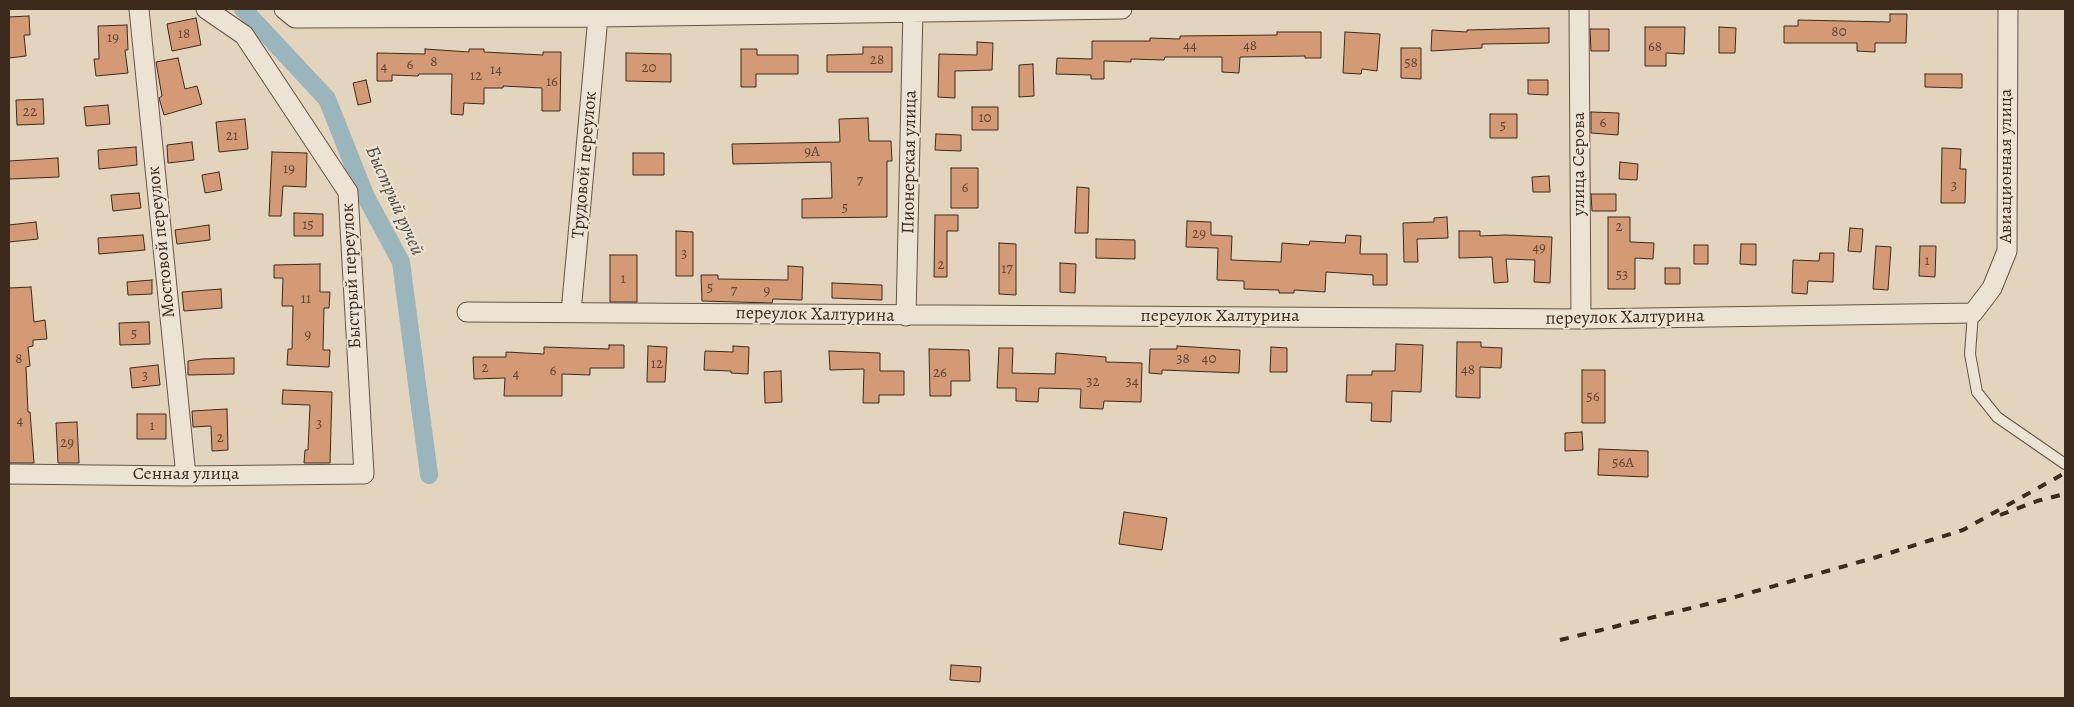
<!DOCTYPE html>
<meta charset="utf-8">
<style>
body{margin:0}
#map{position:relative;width:2074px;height:707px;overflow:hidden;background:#e3d4bd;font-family:Alegreya,serif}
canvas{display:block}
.frame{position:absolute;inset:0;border:10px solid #3c2a1d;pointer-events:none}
</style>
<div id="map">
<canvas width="2074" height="707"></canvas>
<div class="frame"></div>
</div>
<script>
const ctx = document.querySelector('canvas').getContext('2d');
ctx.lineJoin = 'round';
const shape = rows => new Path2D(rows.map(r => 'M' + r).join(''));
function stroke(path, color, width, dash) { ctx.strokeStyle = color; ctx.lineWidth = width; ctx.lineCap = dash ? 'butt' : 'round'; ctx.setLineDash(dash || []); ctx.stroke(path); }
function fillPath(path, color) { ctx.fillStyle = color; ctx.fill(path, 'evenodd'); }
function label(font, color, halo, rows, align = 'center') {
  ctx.font = font + ' Alegreya,serif'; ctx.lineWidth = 4; ctx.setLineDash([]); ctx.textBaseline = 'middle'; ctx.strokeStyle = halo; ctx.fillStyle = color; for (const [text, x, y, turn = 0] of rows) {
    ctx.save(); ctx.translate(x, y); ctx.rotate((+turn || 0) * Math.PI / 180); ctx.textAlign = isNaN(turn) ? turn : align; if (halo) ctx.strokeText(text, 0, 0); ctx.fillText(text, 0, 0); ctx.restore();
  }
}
const canal = shape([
 [243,9,327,99,366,197,401,262,429,475]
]);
const building = shape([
 [1890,14,1907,14,1906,43,1875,43,1875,52,1857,51,1857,43,1784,43,1784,26,1798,26,1798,20,1890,22,1890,14],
 [29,16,30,35,24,35,26,56,9,58,9,17,29,16],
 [196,18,201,45,172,51,167,24,196,18],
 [127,25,128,50,125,50,128,73,96,76,94,59,99,59,98,26,127,25],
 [1645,27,1685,27,1684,54,1666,53,1666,66,1645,66,1645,27],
 [1719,27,1736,28,1735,53,1719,53,1719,27],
 [1549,28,1549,43,1482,44,1482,48,1431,51,1432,30,1467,32,1467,30,1549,28],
 [1590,29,1609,29,1609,51,1591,51,1590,29],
 [1277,32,1321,32,1321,58,1305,58,1305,56,1240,57,1239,73,1222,72,1222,57,1165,57,1164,60,1131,59,1131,62,1104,61,1104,79,1091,79,1091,75,1056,74,1057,58,1092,59,1092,41,1150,41,1150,38,1180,39,1180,36,1277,35,1277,32],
 [1345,32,1380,34,1377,71,1362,69,1361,74,1343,73,1345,32],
 [977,42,993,43,992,70,955,71,955,98,938,97,939,54,977,55,977,42],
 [863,47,892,47,892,72,827,72,827,55,863,54,863,47],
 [1401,48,1421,48,1421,79,1401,78,1401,48],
 [425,49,469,52,469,49,484,49,484,52,543,55,543,52,561,52,560,111,542,111,542,88,503,86,503,88,484,88,484,104,464,103,463,115,451,114,452,74,419,74,418,76,392,75,392,81,377,81,377,53,425,54,425,49],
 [741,49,757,49,757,55,798,55,798,74,756,74,756,87,741,87,741,49],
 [626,53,671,54,671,82,626,81,626,53],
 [178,58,185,89,197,86,202,104,164,115,159,98,162,96,156,62,178,58],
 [1033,64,1034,96,1019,97,1019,65,1033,64],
 [1925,74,1962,74,1962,88,1925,87,1925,74],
 [366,80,371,102,358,105,353,83,366,80],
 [1528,80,1548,80,1548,95,1528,94,1528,80],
 [43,99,44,124,17,125,16,100,43,99],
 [108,105,110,124,86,126,84,107,108,105],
 [972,107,998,107,998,130,972,130,972,107],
 [1591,112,1619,113,1618,135,1591,133,1591,112],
 [1490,114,1517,114,1517,138,1490,138,1490,114],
 [868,118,869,141,891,141,892,161,887,161,887,217,802,218,802,199,832,198,831,162,733,164,732,144,840,142,839,119,868,118],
 [245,119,248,149,219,152,216,122,245,119],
 [936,134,961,135,961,151,935,150,936,134],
 [192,142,194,160,168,163,167,145,192,142],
 [136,147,137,165,99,169,98,150,136,147],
 [1942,148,1961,149,1960,169,1966,169,1965,203,1941,203,1942,148],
 [272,152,307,153,306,187,283,186,281,216,269,216,272,152],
 [633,153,664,153,664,175,633,175,633,153],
 [58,158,59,177,9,179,9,161,58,158],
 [1620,162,1638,164,1637,180,1619,179,1620,162],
 [951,168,978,168,978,208,951,208,951,168],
 [219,172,222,190,205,193,202,175,219,172],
 [1549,176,1550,192,1533,192,1532,177,1549,176],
 [1077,187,1089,188,1088,233,1075,233,1077,187],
 [139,193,141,208,113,211,111,195,139,193],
 [1591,194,1616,194,1616,211,1592,211,1591,194],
 [294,213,323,214,323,236,294,236,294,213],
 [935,215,958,215,958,231,947,231,947,277,934,277,935,215],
 [1447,217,1448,238,1417,239,1418,262,1404,262,1403,223,1434,222,1434,218,1447,217],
 [1608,217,1630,217,1630,242,1654,243,1653,259,1635,258,1635,289,1608,289,1608,217],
 [1187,221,1211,222,1211,235,1232,236,1231,260,1281,262,1282,243,1309,245,1310,241,1345,243,1346,235,1361,236,1360,254,1387,254,1387,285,1373,285,1373,275,1326,272,1325,292,1294,290,1294,293,1279,293,1279,290,1244,289,1244,281,1217,280,1218,248,1186,247,1187,221],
 [36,222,38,239,9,242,9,225,36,222],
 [209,225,210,240,177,244,175,230,209,225],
 [1850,228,1863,229,1861,252,1848,251,1850,228],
 [676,231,693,232,693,276,676,276,676,231],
 [1459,231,1480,231,1480,236,1506,235,1552,237,1550,283,1534,282,1535,260,1506,259,1508,282,1494,283,1492,257,1459,258,1459,231],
 [143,235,145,250,99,254,98,238,143,235],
 [1096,239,1135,240,1135,259,1096,258,1096,239],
 [999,243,1016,244,1016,295,999,294,999,243],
 [1741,244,1756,244,1756,265,1740,264,1741,244],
 [1694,245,1708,245,1708,264,1694,264,1694,245],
 [1876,246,1891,247,1888,290,1873,289,1876,246],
 [1920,246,1936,246,1935,277,1919,276,1920,246],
 [1820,253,1834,253,1833,282,1808,281,1807,294,1792,293,1793,260,1819,261,1820,253],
 [610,255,637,255,637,302,610,302,610,255],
 [1060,263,1076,264,1075,293,1060,292,1060,263],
 [320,264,320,292,330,292,329,308,324,308,323,350,330,350,329,367,287,365,288,349,292,349,293,306,282,306,283,278,274,278,274,265,320,264],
 [788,266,803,267,802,300,773,299,772,303,702,301,701,275,718,275,718,279,788,280,788,266],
 [1665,268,1680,268,1680,284,1665,284,1665,268],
 [152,280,152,294,128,295,127,282,152,280],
 [832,283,882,285,882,300,832,298,832,283],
 [31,287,34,322,45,320,47,339,33,340,33,346,28,347,30,366,26,367,28,412,30,412,34,463,9,463,9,288,31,287],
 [221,289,222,308,184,311,182,292,221,289],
 [149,322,150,344,120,345,119,323,149,322],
 [1457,342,1481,342,1481,347,1502,348,1501,368,1480,367,1480,398,1456,397,1457,342],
 [1396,344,1423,345,1421,392,1392,391,1391,422,1371,421,1372,403,1346,402,1347,375,1372,375,1372,371,1395,371,1396,344],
 [609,345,624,345,624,368,590,368,590,375,562,374,562,396,504,396,505,378,474,379,473,357,506,357,506,352,544,354,544,347,609,349,609,345],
 [648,346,667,347,665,382,647,382,648,346],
 [733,346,749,347,748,374,731,373,731,371,704,370,705,351,733,352,733,346],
 [1177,346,1240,350,1239,373,1162,370,1162,374,1149,373,1150,349,1177,349,1177,346],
 [1271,347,1287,348,1287,372,1270,372,1271,347],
 [999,348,1013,348,1012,373,1055,374,1056,353,1106,357,1106,362,1142,363,1141,402,1104,401,1103,409,1080,408,1081,389,1039,388,1038,402,1016,401,1016,388,997,388,999,348],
 [929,349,969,350,970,381,951,381,951,396,930,396,929,349],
 [829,351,880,353,880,371,904,371,904,395,879,395,879,403,863,403,864,369,830,370,829,351],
 [234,358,234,374,188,375,188,361,202,359,234,358],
 [158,365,160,385,132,388,130,368,158,365],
 [1582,370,1605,370,1605,423,1582,423,1582,370],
 [781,371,782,402,765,403,764,372,781,371],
 [283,390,332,392,330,463,304,463,305,450,308,450,310,405,282,404,283,390],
 [227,409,228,450,212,451,211,426,193,427,192,411,227,409],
 [137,414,166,414,166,439,137,439,137,414],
 [77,422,79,463,58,463,56,423,77,422],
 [1582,432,1583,450,1565,451,1565,433,1582,432],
 [1599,449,1648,451,1648,477,1598,475,1599,449],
 [1124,512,1167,518,1162,550,1119,544,1124,512],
 [951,665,981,667,980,682,950,680,951,665]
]);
const service = shape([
 [1973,313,1970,354,1977,392,1997,417,2065,464]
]);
const minor = shape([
 [139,9,186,476],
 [284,9,295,18,598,17,1122,9],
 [1579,9,1581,319],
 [467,312,1581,319,1973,313,1992,288,2007,251,2008,9],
 [571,312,598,17],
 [906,316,913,9],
 [9,474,186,476,364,474,348,192,244,35,206,9]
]);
const rail = shape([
 [2000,515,2037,501,2065,494],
 [1560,640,1728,599,1877,557,1963,530,2065,473]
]);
const numberNames = [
 ["80",1839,32],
 ["18",184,34],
 ["19",113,38],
 ["44",1190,46],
 ["48",1250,46],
 ["68",1655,47],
 ["28",877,60],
 ["8",434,62],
 ["58",1411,63],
 ["6",410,65],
 ["4",384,67],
 ["20",649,68],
 ["14",496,70],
 ["12",476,76],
 ["16",552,82],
 ["22",30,112],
 ["10",985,118],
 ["6",1603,123],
 ["5",1503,126],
 ["21",232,136],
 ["9А",812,152],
 ["19",289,169],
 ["7",860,181],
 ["3",1954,186],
 ["6",965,188],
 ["5",845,208],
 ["15",308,225],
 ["2",1619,227],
 ["29",1199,234],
 ["49",1539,248],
 ["3",684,254],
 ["1",1927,261],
 ["2",941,265],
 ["17",1007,269],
 ["53",1622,275],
 ["1",623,279],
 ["5",710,288],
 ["7",734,291],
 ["9",767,291],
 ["11",306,299],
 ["5",134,334],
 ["9",308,335],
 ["8",19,359],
 ["38",1183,359],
 ["40",1209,359],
 ["12",657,364],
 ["2",485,368],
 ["48",1468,370],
 ["6",553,371],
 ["26",940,373],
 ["4",516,374],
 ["3",145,376],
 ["32",1093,382],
 ["34",1132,382],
 ["56",1593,397],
 ["4",20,421],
 ["3",319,424],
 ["1",152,426],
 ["2",220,438],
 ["29",67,443],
 ["56А",1623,463]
];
const streetNames = [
 ["Пионерская улица",910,162,-89],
 ["улица Серова",1580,164,-90],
 ["Трудовой переулок",585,165,-85],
 ["Авиационная улица",2007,166,-90],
 ["Мостовой переулок",162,242,-96],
 ["Быстрый переулок",352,276,-93],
 ["переулок Халтурина",815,315,1],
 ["переулок Халтурина",1220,317],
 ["переулок Халтурина",1625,318,-1],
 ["Сенная улица",186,475]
];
const waterNames = [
 ["Быстрый ручей",394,201,66]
];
stroke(canal, '#9bb5bc', 18);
fillPath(building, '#d49a76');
stroke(building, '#3c2a1d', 1);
stroke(service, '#665445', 12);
stroke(minor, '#665445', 21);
stroke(service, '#ede3d4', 10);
stroke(minor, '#ede3d4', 19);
stroke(rail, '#3c2a1d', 4, [9, 9]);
label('15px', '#624633', null, numberNames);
label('18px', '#3c2a1d', '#ede3d4', streetNames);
label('italic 19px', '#544d45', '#ede3d4', waterNames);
</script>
